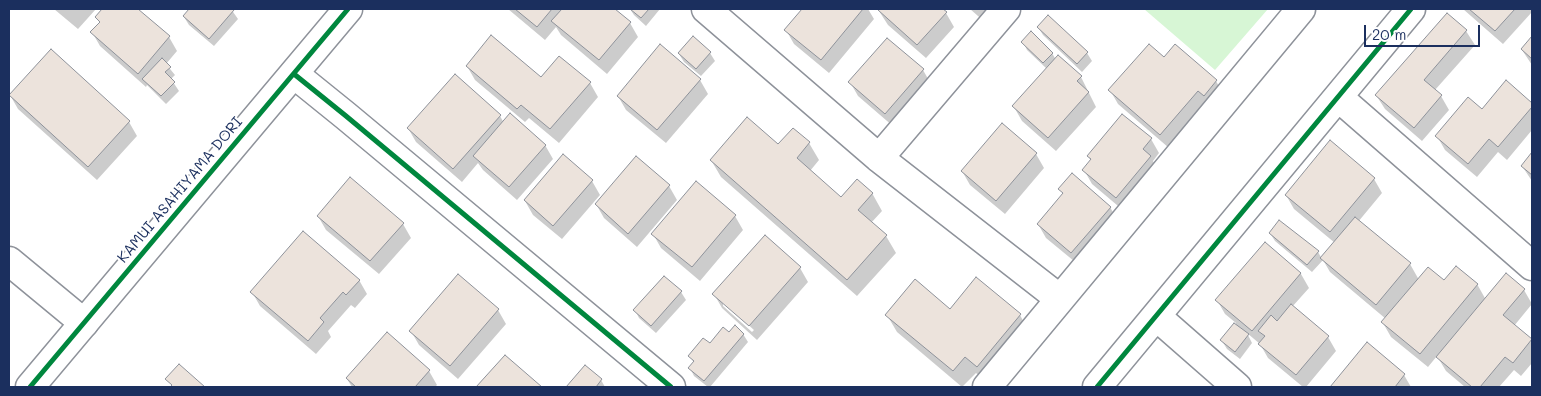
<!DOCTYPE html>
<style>
body{margin:0}
#map{position:relative;width:1541px;height:396px;overflow:hidden;background:#fff;font-family:Mali,sans-serif}
canvas{display:block}
.frame{position:absolute;inset:0;border:10px solid #1b2f5e;pointer-events:none}
.scale{position:absolute;left:1364px;top:25px;width:116px;height:22px;box-sizing:border-box;border:2px solid #1b2f5e;border-top:0;padding-left:6px;font-size:15px;line-height:18px;white-space:nowrap;color:#1b2f5e;-webkit-text-stroke:4px #fff;paint-order:stroke}
</style>
<div id="map">
<canvas width="1541" height="396"></canvas>
<div class="frame"></div>
<div class="scale">20 m</div>
</div>
<script>
const ctx = document.querySelector('canvas').getContext('2d');
ctx.lineJoin = 'round';
function fillPath(path, color) { ctx.fillStyle = color; ctx.fill(path, 'evenodd'); }
const shape = rows => new Path2D(rows.map(r => 'M' + r).join(''));
function stroke(path, color, width, dash) { ctx.strokeStyle = color; ctx.lineWidth = width; ctx.lineCap = dash ? 'butt' : 'round'; ctx.setLineDash(dash || []); ctx.stroke(path); }
function label(font, color, halo, rows, align = 'center') {
  ctx.font = font + ' Mali,sans-serif'; ctx.lineWidth = 4; ctx.setLineDash([]); ctx.textBaseline = 'middle'; ctx.strokeStyle = halo; ctx.fillStyle = color; for (const [text, x, y, turn = 0] of rows) {
    ctx.save(); ctx.translate(x, y); ctx.rotate((+turn || 0) * Math.PI / 180); ctx.textAlign = isNaN(turn) ? turn : align; if (halo) ctx.strokeText(text, 0, 0); ctx.fillText(text, 0, 0); ctx.restore();
  }
}
const green = shape([
 [1144,9,1268,9,1215,70]
]);
const shadow = shape([
 [54,9,96,9,78,29],
 [104,9,137,9,169,37,177,51,166,64,175,75,171,79,179,91,166,104,147,85,146,87,100,46,92,32,100,23,96,17],
 [191,9,231,9,238,19,214,46,189,25,184,17],
 [508,9,613,9,630,23,638,37,607,74,561,35,556,27,545,40],
 [630,9,660,9,646,26,634,15],
 [803,9,868,9,874,19,829,73,794,44,786,30],
 [881,9,941,9,946,13,954,27,926,58,888,25,879,11],
 [970,9,998,9,986,23],
 [1463,9,1532,9,1532,12,1503,44],
 [1447,14,1466,31,1475,45,1435,90,1441,96,1449,110,1422,141,1385,109,1376,95],
 [1048,17,1087,53,1092,61,1082,72,1043,35,1038,27],
 [1532,38,1532,65,1522,50],
 [1023,42,1052,53,1056,60,1081,77,1096,107,1056,151,1022,121,1014,107,1047,69,1027,50],
 [1176,46,1216,81,1224,95,1169,148,1118,104,1110,90,1164,59],
 [710,53,715,61,701,76,684,62,679,54],
 [467,66,541,79,590,83,598,97,559,143,529,118,525,122,475,80],
 [923,70,931,84,894,127,858,96,850,82],
 [700,80,708,94,666,143,626,110,618,96],
 [1506,82,1532,104,1532,130,1507,160,1498,152,1477,177,1445,150,1437,136,1482,111],
 [10,95,129,122,137,136,97,180,18,109],
 [500,116,504,123,545,145,553,159,517,200,483,170,478,163,462,182,416,142,408,128],
 [793,129,809,143,819,160,810,171,841,199,872,193,882,211,871,223,886,236,896,253,857,296,721,177,711,160,778,146],
 [1151,139,1159,153,1153,161,1158,171,1124,211,1092,184,1084,170,1091,161,1088,156],
 [1036,154,1044,168,1005,214,970,185,962,171],
 [1532,154,1532,181,1522,166],
 [563,156,592,181,600,195,562,239,533,215,525,201],
 [637,158,669,186,677,200,637,247,604,218,596,204],
 [1374,179,1382,193,1358,222,1410,264,1419,280,1477,284,1486,300,1524,290,1532,304,1514,326,1532,342,1532,363,1521,376,1514,370,1499,387,1465,387,1446,371,1437,356,1428,367,1391,337,1383,323,1386,319,1330,272,1323,260,1312,272,1275,241,1270,233,1318,252,1322,259,1335,243,1294,209,1286,195],
 [1060,189,1110,207,1118,221,1080,266,1046,238,1038,224,1063,194],
 [318,216,403,224,411,238,379,274,326,230],
 [735,216,743,230,700,281,661,248,653,234],
 [1265,244,1301,274,1309,288,1292,307,1328,337,1336,351,1306,387,1303,387,1268,358,1260,344,1247,333,1252,343,1240,359,1227,349,1222,341,1236,323,1225,314,1217,300],
 [800,268,808,282,757,340,722,308,714,294],
 [723,302,754,330,752,332,723,306],
 [664,277,681,292,686,300,656,333,639,318,635,310],
 [359,280,367,294,355,308,351,305,328,331,331,337,316,354,260,306,252,292],
 [498,310,506,324,458,379,419,345,411,331],
 [950,311,1020,315,1029,332,987,383,976,373,962,387,897,332,887,315],
 [387,334,429,371,437,385,435,387,352,387,347,379],
 [729,334,743,334,748,342,710,387,708,387,694,376,690,368,694,363,690,356],
 [1367,344,1404,375,1411,387,1332,387],
 [505,356,540,387,478,387],
 [585,367,601,380,605,387,568,387]
]);
const building = shape([
 [102,9,138,9,170,36,138,74,90,32,100,22,95,17,102,9],
 [189,9,233,9,234,10,209,39,183,16,189,9],
 [515,9,552,9,537,27,515,9],
 [562,9,615,9,631,22,599,60,551,21,562,9],
 [630,9,649,9,641,18,630,9],
 [802,9,863,9,821,60,784,30,802,9],
 [879,9,943,9,947,12,917,45,878,10,879,9],
 [1469,9,1515,9,1495,31,1469,9],
 [1447,13,1467,30,1424,80,1442,95,1414,128,1375,95,1447,13],
 [1048,15,1088,52,1077,64,1037,27,1048,15],
 [1031,31,1053,53,1043,63,1021,42,1031,31],
 [491,35,541,77,559,56,591,82,550,129,521,105,517,109,466,66,491,35],
 [693,36,711,52,696,69,678,53,693,36],
 [1532,36,1532,59,1521,49,1532,36],
 [887,38,924,69,885,114,848,82,887,38],
 [660,44,701,79,657,130,617,96,660,44],
 [1149,44,1164,57,1175,44,1217,80,1204,96,1198,91,1160,135,1108,90,1149,44],
 [51,49,130,121,88,167,9,95,51,49],
 [1058,55,1082,76,1077,81,1089,92,1048,138,1012,106,1058,55],
 [162,58,171,67,165,72,175,82,161,96,142,79,162,58],
 [455,74,501,115,453,169,407,128,455,74],
 [1506,80,1532,103,1532,107,1498,147,1489,139,1468,164,1435,136,1468,97,1482,109,1506,80],
 [510,113,546,145,509,187,473,156,510,113],
 [1122,114,1152,138,1143,149,1151,156,1116,198,1082,170,1091,159,1087,156,1122,114],
 [747,117,778,144,793,128,810,142,797,158,841,197,857,179,873,193,858,210,887,235,847,280,710,160,747,117],
 [1002,123,1037,153,996,201,961,171,1002,123],
 [1330,140,1375,178,1330,232,1285,195,1330,140],
 [1532,152,1532,175,1521,166,1532,152],
 [563,154,593,180,553,226,524,200,563,154],
 [636,156,670,185,628,234,595,204,636,156],
 [1072,173,1111,207,1071,253,1037,224,1063,193,1058,189,1072,173],
 [350,177,404,223,370,261,317,216,350,177],
 [696,181,736,215,692,267,651,234,696,181],
 [1355,217,1411,263,1376,305,1320,258,1355,217],
 [1279,220,1319,251,1307,265,1269,233,1279,220],
 [303,231,360,280,346,295,343,292,320,318,324,322,308,341,250,292,303,231],
 [765,235,801,267,749,326,712,294,765,235],
 [1265,242,1301,273,1252,331,1215,300,1265,242],
 [1456,266,1478,284,1420,354,1381,322,1428,267,1444,280,1456,266],
 [1506,273,1525,289,1503,315,1532,339,1513,363,1505,357,1480,387,1472,387,1436,357,1506,273],
 [458,274,499,309,450,366,409,331,458,274],
 [664,276,682,291,651,326,633,310,664,276],
 [976,277,1021,314,977,367,965,357,953,371,885,315,915,279,950,309,976,277],
 [1291,304,1329,336,1296,375,1258,344,1265,336,1258,331,1271,315,1277,321,1291,304],
 [1234,323,1249,334,1235,352,1220,340,1234,323],
 [735,325,744,334,704,381,688,368,694,361,688,356,703,338,710,343,723,327,729,332,735,325],
 [387,332,430,370,415,387,356,387,346,378,387,332],
 [1367,342,1405,374,1395,387,1330,387,1367,342],
 [505,355,542,387,476,387,505,355],
 [179,364,205,387,170,387,172,385,165,379,179,364],
 [585,365,602,379,596,387,566,387,585,365]
]);
const minor = shape([
 [706,9,879,158,1060,299],
 [294,74,346,116,671,387],
 [1338,97,1532,266],
 [879,158,1006,9],
 [9,261,84,323],
 [1156,316,1237,387],
 [987,387,1301,9],
 [1097,387,1411,9]
]);
const tertiary = shape([
 [30,387,348,9]
]);
const cycleway = shape([
 [294,74,346,116,671,387],
 [30,387,348,9],
 [1097,387,1411,9]
]);
const streetNames = [
 ["KAMUI ASAHIYAMA DORI",180,190,-50]
];
fillPath(green, '#d7f6d5');
fillPath(shadow, '#0003');
fillPath(building, '#ece3dc');
stroke(building, '#8e929a', 1);
stroke(minor, '#8e929a', 31);
stroke(tertiary, '#8e929a', 31);
stroke(minor, '#fff', 28);
stroke(tertiary, '#fff', 28);
stroke(cycleway, '#00873e', 5);
label('15px', '#1b2f5e', '#fff', streetNames);
</script>
